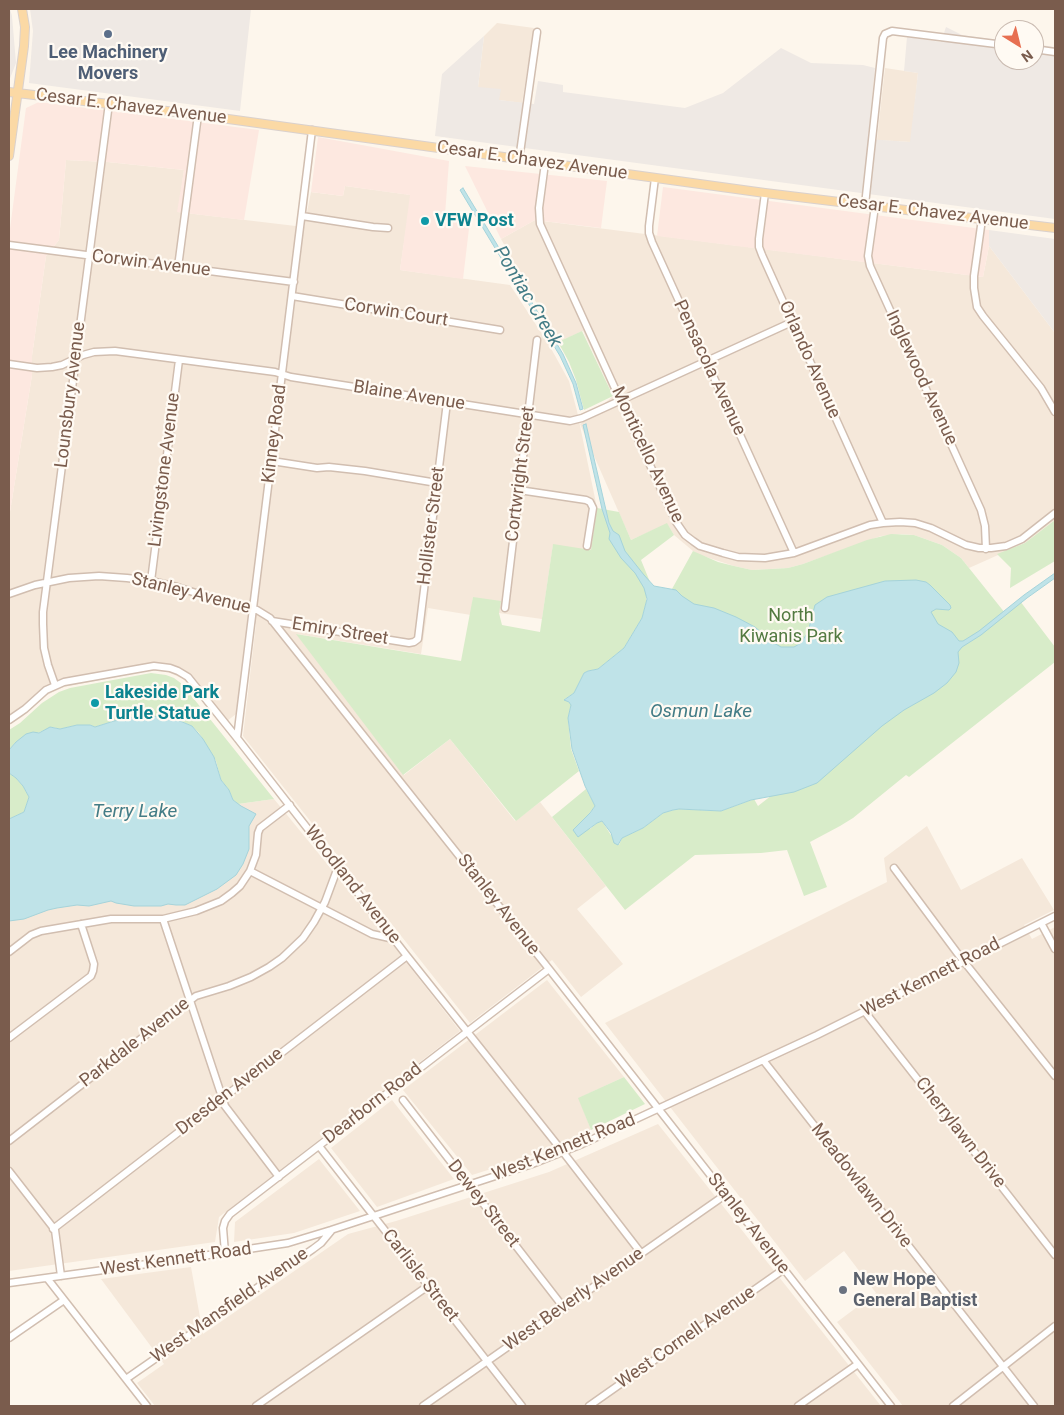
<!DOCTYPE html>
<style>
body{margin:0}
#map{position:relative;width:1064px;height:1415px;overflow:hidden;background:#fdf6ec;font-family:Roboto,sans-serif}
canvas{display:block}
.frame{position:absolute;inset:0;border:10px solid #7a5c4d;pointer-events:none}
.north{position:absolute;left:994px;top:20px;width:50px;height:50px;box-sizing:border-box;background:#fffaf3;border:1px solid #cabbb1;border-radius:50%;rotate:144deg;font-size:14px;font-weight:700;line-height:20px;text-align:center;color:#7a5c4d}
.north::after{content:'';display:block;margin:auto;width:18px;height:22px;background:#e76f51;clip-path:polygon(50% 0,100% 100%,50% 72%,0 100%)}
</style>
<div id="map">
<canvas width="1064" height="1415"></canvas>
<div class="frame"></div>
<div class="north">N</div>
</div>
<script>
const ctx = document.querySelector('canvas').getContext('2d');
ctx.lineJoin = 'round';
function fillPath(path, color) { ctx.fillStyle = color; ctx.fill(path, 'evenodd'); }
const shape = rows => new Path2D(rows.map(r => 'M' + r).join(''));
function stroke(path, color, width, dash) { ctx.strokeStyle = color; ctx.lineWidth = width; ctx.lineCap = dash ? 'butt' : 'round'; ctx.setLineDash(dash || []); ctx.stroke(path); }
function label(font, color, halo, rows, align = 'center') {
  ctx.font = font + ' Roboto,sans-serif'; ctx.lineWidth = 4.5; ctx.setLineDash([]); ctx.textBaseline = 'middle'; ctx.strokeStyle = halo; ctx.fillStyle = color; for (const [text, x, y, turn = 0] of rows) {
    ctx.save(); ctx.translate(x, y); ctx.rotate((+turn || 0) * Math.PI / 180); ctx.textAlign = isNaN(turn) ? turn : align; if (halo) ctx.strokeText(text, 0, 0); ctx.fillText(text, 0, 0); ctx.restore();
  }
}
const residential = shape([
 [497,23,534,28,522,103,499,100,478,87,484,36],
 [885,68,918,73,911,142,877,140],
 [66,160,108,162,184,170,178,212,304,227,311,192,343,196,345,186,411,195,400,270,510,285,548,343,569,381,577,411,597,508,591,551,553,545,542,619,499,613,473,597,471,615,428,608,421,654,297,634,404,775,450,739,515,821,540,802,606,886,577,909,623,964,581,997,552,960,470,1023,243,736,256,624,248,621,236,714,222,725,193,689,183,679,168,672,160,671,148,671,64,687,47,695,22,717,9,725,9,518,32,375,32,356,46,256,59,240],
 [535,220,983,277,989,246,1055,333,1055,520,1025,543,969,568,961,558,942,545,914,535,902,534,881,536,803,564,788,568,771,569,752,570,734,566,700,555,693,551,674,535,667,524,631,540,580,424,613,396,583,331,558,342,501,239],
 [274,799,377,925,460,1031,219,1217,215,1242,9,1271,9,905,238,804],
 [927,826,961,890,1022,858,1054,910,1024,925,1032,939,1055,927,1055,1406,903,1406,837,1322,876,1293,844,1251,805,1281,605,1023,887,882,884,858],
 [547,980,624,1077,579,1098,591,1130,520,1160,472,1175,403,1090],
 [392,1100,454,1179,377,1207,331,1148],
 [658,1124,881,1406,155,1406,137,1383,164,1364,101,1279,191,1267,203,1334,348,1234,396,1221,549,1172],
 [319,1159,360,1211,294,1233,234,1242,235,1222]
]);
const commercial = shape([
 [39,102,259,130,244,220,177,212,184,170,108,162,66,160,59,240,46,256,32,356,32,375,9,518,9,236,26,108],
 [318,137,449,161,445,215,470,220,463,279,400,270,410,195,345,186,343,196,311,192],
 [465,166,607,181,601,228,535,220,501,239],
 [663,187,989,230,989,246,983,277,657,236]
]);
const industrial = shape([
 [9,9,10,9,12,16,16,63,9,81],
 [30,9,251,9,240,111,29,83,33,31],
 [946,27,962,35,1004,41,1004,60,1034,60,1034,44,1055,47,1055,219,435,136,442,74,484,36,478,87,501,89,499,100,534,104,538,81,563,85,563,92,685,108,723,93,781,48,811,63,863,65,875,68,868,139,910,142,918,73,904,71,907,37,941,42],
 [989,230,1055,239,1055,333,989,246]
]);
const green = shape([
 [582,331,613,396,584,410,576,380,569,362,558,342],
 [597,508,619,512,631,540,667,523,674,535,641,560,650,582,646,592,646,603,642,618,624,648,598,669,588,671,584,673,574,693,565,699,570,703,571,705,568,718,571,749,579,771,516,821,450,739,403,775,296,634,461,661,473,597,501,601,499,613,502,625,540,632,553,544,591,550],
 [1055,520,1055,561,1010,588,1011,568,997,554,1025,543],
 [891,534,914,535,942,545,961,558,1005,613,1020,601,1055,647,1055,662,909,777,906,775,853,818,840,826,810,842,827,887,804,896,787,850,761,853,695,855,625,910,552,817,586,789,595,806,584,820,575,828,590,829,597,823,602,821,614,840,619,845,622,838,643,828,663,813,673,810,679,809,721,811,754,799,758,806,924,676,797,696,662,607,693,551,718,562,734,566,752,570,771,569,788,568,803,564,867,540],
 [151,673,166,675,174,678,182,684,274,799,238,804,233,800,229,790,221,780,216,761,199,733,192,726,175,719,153,716,140,716,114,721,95,727,90,725,77,725,60,729,52,727,16,742,9,750,9,730,20,723,42,703,59,692,70,688],
 [9,773,16,778,23,786,29,797,24,812,9,819],
 [624,1077,645,1104,591,1130,578,1098]
]);
const water = shape([
 [463,188,563,354,576,383,583,409,580,410,573,384,560,356,460,190,463,188],
 [586,424,609,523,613,531,619,535,625,551,644,575,654,586,676,590,682,596,694,604,714,608,736,617,755,627,772,642,781,647,794,647,801,643,808,632,815,605,827,597,885,581,916,580,926,582,930,585,950,605,951,608,949,610,936,609,931,612,938,624,952,632,959,641,963,641,979,631,1024,595,1055,573,1055,578,1027,598,981,635,962,647,958,652,959,663,956,672,947,683,934,693,904,710,882,726,817,783,794,792,751,800,721,811,679,809,673,810,663,813,643,828,622,838,618,845,614,843,611,833,602,821,597,823,578,837,573,830,590,813,595,806,585,786,572,749,568,718,571,705,569,702,564,700,574,693,584,673,588,671,598,669,624,648,642,618,647,599,644,588,635,573,621,558,609,539,610,533,602,509,583,425,586,424],
 [140,716,153,716,175,719,192,726,203,739,214,757,221,780,229,790,233,800,241,806,256,814,249,826,249,849,243,864,236,875,217,889,185,905,176,905,168,904,161,906,134,906,116,903,111,901,89,906,77,905,57,908,48,910,24,919,9,921,9,819,24,812,29,797,23,786,16,778,9,773,9,750,16,742,26,734,33,732,39,733,50,727,60,729,77,725,90,725,95,727,114,721,140,716]
]);
const minor = shape([
 [1034,49,1055,52],
 [519,160,537,32],
 [545,163,539,208,540,224,676,522,685,535,693,541,700,546,723,553,738,557,765,558,794,553,870,525,883,523,900,522,915,523,931,528,966,545,979,548,991,548,1006,546,1022,539,1055,513],
 [655,178,649,226,649,233,652,242,794,553],
 [765,193,759,239,759,247,762,255,883,523],
 [865,205,883,38,885,34,892,31,1004,45],
 [875,206,868,256,870,266,981,510,985,526,986,549],
 [302,216,373,227,388,228],
 [982,219,974,276,974,288,977,307,983,316,1041,388,1055,412],
 [9,245,294,282],
 [178,267,198,115],
 [292,296,500,330],
 [9,364,37,368,52,367,62,365,83,355,94,352,115,351,275,372,291,377,570,421,582,418,792,322],
 [272,461,317,468,329,467,365,471,437,483],
 [519,490,586,500,590,502,593,508,587,546],
 [151,581,179,360],
 [9,594,35,585,69,578,99,576,127,578,151,581,177,587,212,598,257,610,270,618,549,969,891,1406],
 [505,608,537,340],
 [272,621,409,643,414,642,418,639,447,402],
 [55,685,48,665,44,648,43,624,43,612,109,103],
 [9,720,25,709,46,690,64,682,154,666,170,668,178,671,188,677,237,738,407,956,563,1152,641,1253],
 [237,738,312,130],
 [894,868,958,954,1055,1076],
 [250,871,372,934,394,939],
 [163,919,225,1106,279,1177],
 [1041,923,1055,949],
 [9,952,31,935,41,931,111,919,163,919,196,911,221,901,232,893,240,886,250,871,256,855,258,833,260,828,290,805],
 [865,1012,1055,1255],
 [9,1038,91,976,93,971,94,964,81,924],
 [763,1060,1034,1406],
 [403,1100,564,1308],
 [9,1141,196,996,229,986,251,977,269,967,282,958,303,938,314,922,325,902,338,867],
 [319,1146,522,1406],
 [9,1171,55,1230,61,1276],
 [53,1229,407,956],
 [225,1253,223,1228,225,1221,230,1214,549,969],
 [47,1278,147,1406],
 [9,1283,169,1261,288,1243,331,1230,532,1164,582,1144,817,1035,1055,916],
 [9,1338,64,1300],
 [126,1379,313,1249,321,1243,331,1231],
 [256,1406,428,1286],
 [423,1406,725,1195],
 [589,1406,784,1269],
 [798,1406,858,1364],
 [953,1406,1055,1326]
]);
const major = shape([
 [9,92,192,114,765,193,1055,228],
 [9,156,24,46,25,27,22,9]
]);
const markers = [
 [108,34,5,"#5c6f8a"],
 [425,221,5,"#0f9aa8"],
 [95,703,5,"#0f9aa8"],
 [843,1290,5,"#6b7280"]
];
const serviceNames = [
 ["Lee Machinery",108,53],
 ["Movers",108,74]
];
const streetNames = [
 ["Cesar E. Chavez Avenue",131,107,7],
 ["Cesar E. Chavez Avenue",532,161,8],
 ["Cesar E. Chavez Avenue",933,213,7],
 ["Corwin Avenue",151,264,7],
 ["Corwin Court",396,313,9],
 ["Orlando Avenue",809,360,66],
 ["Pensacola Avenue",709,368,65],
 ["Inglewood Avenue",921,378,65],
 ["Lounsbury Avenue",71,395,-83],
 ["Blaine Avenue",409,396,9],
 ["Kinney Road",275,434,-83],
 ["Monticello Avenue",647,455,65],
 ["Livingstone Avenue",165,470,-83],
 ["Cortwright Street",521,474,-83],
 ["Hollister Street",432,526,-83],
 ["Stanley Avenue",191,594,14],
 ["Emiry Street",340,632,9],
 ["Woodland Avenue",352,885,52],
 ["Stanley Avenue",498,905,52],
 ["West Kennett Road",931,978,-27],
 ["Parkdale Avenue",135,1043,-38],
 ["Dresden Avenue",230,1092,-38],
 ["Dearborn Road",373,1104,-38],
 ["Cherrylawn Drive",960,1133,52],
 ["West Kennett Road",564,1148,-22],
 ["Meadowlawn Drive",861,1186,52],
 ["Dewey Street",483,1204,52],
 ["Stanley Avenue",748,1224,52],
 ["West Kennett Road",176,1260,-8],
 ["Carlisle Street",420,1276,52],
 ["West Beverly Avenue",574,1300,-35],
 ["West Mansfield Avenue",230,1306,-35],
 ["West Cornell Avenue",686,1338,-35]
];
const cultureNames = [
 ["VFW Post",435,221],
 ["Lakeside Park",105,693],
 ["Turtle Statue",105,714]
];
const parkNames = [
 ["North",791,616],
 ["Kiwanis Park",791,637]
];
const worshipNames = [
 ["New Hope",853,1280],
 ["General Baptist",853,1301]
];
const waterNames = [
 ["Pontiac Creek",527,297,59],
 ["Osmun Lake",701,712],
 ["Terry Lake",135,812]
];
fillPath(residential, '#f5e8da');
fillPath(commercial, '#fde8e0');
fillPath(industrial, '#efe9e4');
fillPath(green, '#d8ecc9');
fillPath(water, '#bfe3e8');
stroke(water, '#a5d3da', 1);
stroke(minor, '#d1beb0', 9);
stroke(major, '#dad1cd', 10);
stroke(minor, '#fff', 6);
stroke(major, '#fbd9a5', 8);
for (const [x, y, r, color] of markers) { const dot = new Path2D(); dot.arc(x, y, r, 0, 2 * Math.PI); ctx.fillStyle = color; ctx.fill(dot); stroke(dot, '#fffaf3', 2); }
label('bold 18px', '#4e5e75', '#fffaf3', serviceNames);
label('18px', '#7a5c4d', '#fffaf3', streetNames);
label('bold 18px', '#0d838f', '#fffaf3', cultureNames, 'left');
label('18px', '#537a41', '#fffaf3', parkNames);
label('bold 18px', '#5b616d', '#fffaf3', worshipNames, 'left');
label('italic 19px', '#437c86', '#fffaf3', waterNames);
</script>
